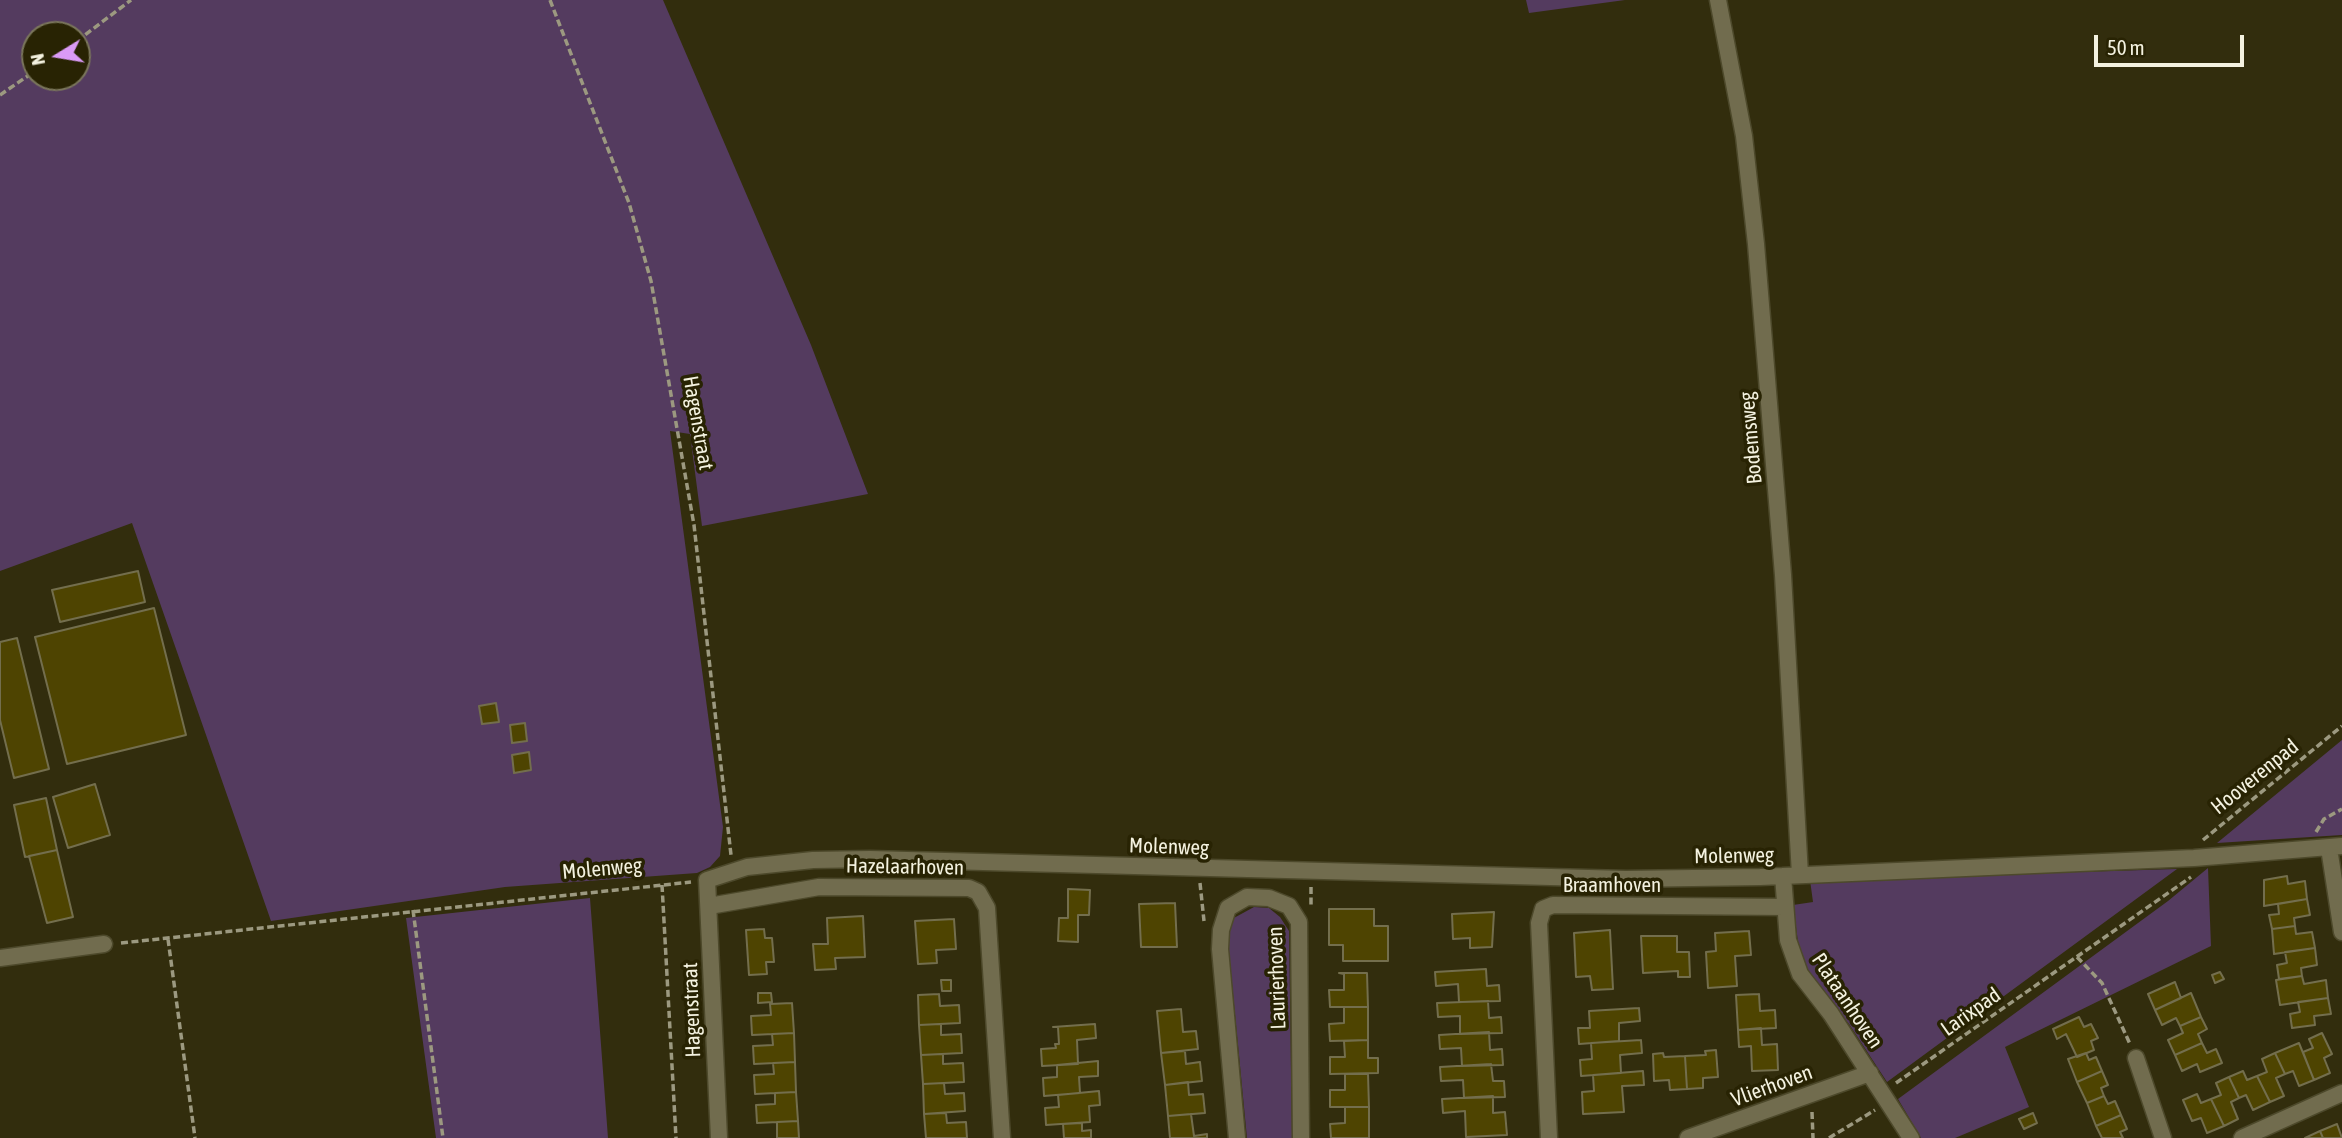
<!DOCTYPE html>
<style>
body{margin:0}
#map{position:relative;width:2342px;height:1138px;overflow:hidden;background:#322d0d;font-family:"Asap Condensed",sans-serif}
canvas{display:block}
.north{position:absolute;left:21px;top:21px;width:70px;height:70px;box-sizing:border-box;background:#282303;border:2px solid #7a765b;border-radius:50%;rotate:259deg;font-size:19px;font-weight:700;line-height:28px;text-align:center;color:#f4f2e0}
.north::after{content:'';display:block;margin:auto;width:24px;height:32px;background:#da9af6;clip-path:polygon(50% 0,100% 100%,50% 72%,0 100%)}
.scale{position:absolute;left:2094px;top:35px;width:150px;height:32px;box-sizing:border-box;border:4px solid #f4f2e0;border-top:0;padding-left:9px;font-size:21px;line-height:24px;white-space:nowrap;color:#f4f2e0;-webkit-text-stroke:5px #282303;paint-order:stroke}
</style>
<div id="map">
<canvas width="2342" height="1138"></canvas>
<div class="north">N</div>
<div class="scale">50 m</div>
</div>
<script>
const ctx = document.querySelector('canvas').getContext('2d');
ctx.lineJoin = 'round';
function fillPath(path, color) { ctx.fillStyle = color; ctx.fill(path, 'evenodd'); }
const shape = rows => new Path2D(rows.map(r => 'M' + r).join(''));
function stroke(path, color, width, dash) { ctx.strokeStyle = color; ctx.lineWidth = width; ctx.lineCap = dash ? 'butt' : 'round'; ctx.setLineDash(dash || []); ctx.stroke(path); }
function label(font, color, halo, rows, align = 'center') {
  ctx.font = font + ' "Asap Condensed",sans-serif'; ctx.lineWidth = 7; ctx.setLineDash([]); ctx.textBaseline = 'middle'; ctx.strokeStyle = halo; ctx.fillStyle = color; for (const [text, x, y, turn = 0] of rows) {
    ctx.save(); ctx.translate(x, y); ctx.rotate((+turn || 0) * Math.PI / 180); ctx.textAlign = isNaN(turn) ? turn : align; if (halo) ctx.strokeText(text, 0, 0); ctx.fillText(text, 0, 0); ctx.restore();
  }
}
const green = shape([
 [0,0,663,0,811,345,868,494,702,526,690,434,670,431,723,827,720,856,710,867,697,873,505,887,271,921,132,523,0,571],
 [35,35,77,35,77,77,35,77],
 [1526,0,1625,0,1529,13],
 [2342,740,2342,835,2217,843],
 [2208,868,2211,946,2005,1047,2029,1107,1955,1138,1921,1138,1898,1099,2168,901],
 [2177,869,1887,1082,1849,1024,1810,978,1800,957,1793,905,1813,902,1810,880],
 [590,898,608,1138,436,1138,406,918],
 [1254,907,1269,908,1280,917,1289,931,1292,1138,1247,1138,1227,932,1232,919]
]);
const building = shape([
 [138,571,145,602,60,622,52,590,138,571],
 [154,608,186,735,67,764,35,637,154,608],
 [17,638,49,769,14,778,0,720,0,642,17,638],
 [496,703,499,722,482,724,479,706,496,703],
 [525,723,527,741,512,743,510,725,525,723],
 [529,752,531,770,514,773,512,755,529,752],
 [95,784,110,835,68,848,53,797,95,784],
 [46,798,57,850,25,857,14,805,46,798],
 [57,850,73,917,47,923,29,856,57,850],
 [2287,876,2288,884,2305,881,2307,899,2264,906,2264,880,2287,876],
 [1068,889,1090,890,1089,915,1078,915,1078,942,1058,941,1059,918,1068,918,1068,889],
 [2307,899,2310,915,2294,918,2295,926,2272,929,2269,915,2279,914,2278,904,2307,899],
 [1175,903,1177,947,1141,947,1139,904,1175,903],
 [1329,909,1374,909,1374,926,1388,926,1388,961,1343,961,1343,945,1329,945,1329,909],
 [1494,912,1492,947,1470,948,1470,938,1453,939,1452,914,1494,912],
 [863,916,865,957,835,958,836,969,815,970,813,944,828,944,827,918,863,916],
 [954,919,956,949,936,950,937,963,918,964,915,921,954,919],
 [2295,926,2296,934,2312,932,2315,948,2274,954,2272,929,2295,926],
 [764,929,765,938,772,938,774,962,766,962,767,974,749,975,746,930,764,929],
 [1610,930,1613,989,1592,990,1590,976,1576,977,1574,933,1610,930],
 [1749,931,1751,955,1735,956,1737,986,1708,988,1706,952,1716,951,1715,933,1749,931],
 [1641,936,1677,936,1677,952,1689,952,1690,977,1678,977,1678,971,1643,973,1641,936],
 [2315,948,2317,965,2301,968,2302,976,2279,979,2277,965,2287,963,2285,952,2315,948],
 [1486,969,1487,986,1499,985,1500,1001,1459,1002,1458,984,1436,986,1435,972,1486,969],
 [2220,972,2224,979,2215,983,2212,975,2220,972],
 [1339,973,1367,973,1368,1007,1330,1007,1329,990,1344,990,1344,974,1339,973],
 [2302,976,2304,984,2326,980,2328,998,2280,1005,2276,980,2302,976],
 [941,980,951,980,951,991,942,991,941,980],
 [2175,982,2181,998,2155,1010,2148,994,2175,982],
 [758,993,771,993,772,1002,758,1003,758,993],
 [2191,993,2201,1017,2180,1026,2176,1018,2162,1025,2155,1010,2191,993],
 [939,994,940,1006,959,1005,960,1023,919,1025,918,995,939,994],
 [1759,994,1760,1011,1775,1010,1776,1028,1738,1030,1736,995,1759,994],
 [2328,998,2331,1014,2314,1016,2315,1025,2292,1028,2290,1014,2300,1012,2298,1002,2328,998],
 [1488,1001,1489,1018,1501,1017,1502,1033,1460,1034,1460,1016,1438,1017,1437,1003,1488,1001],
 [792,1003,794,1033,752,1035,751,1016,771,1015,770,1004,792,1003],
 [1344,1007,1368,1007,1368,1040,1330,1041,1329,1024,1344,1023,1344,1007],
 [1639,1008,1640,1021,1619,1023,1619,1041,1579,1044,1578,1028,1590,1028,1589,1011,1639,1008],
 [1181,1009,1183,1032,1196,1031,1198,1049,1161,1053,1157,1011,1181,1009],
 [2079,1017,2084,1027,2091,1024,2098,1038,2091,1041,2094,1050,2077,1057,2066,1034,2057,1039,2053,1029,2079,1017],
 [2201,1017,2207,1029,2198,1034,2202,1043,2175,1055,2168,1040,2183,1033,2180,1026,2201,1017],
 [941,1024,941,1035,961,1034,962,1053,921,1055,919,1025,941,1024],
 [1095,1024,1096,1038,1077,1040,1078,1064,1042,1066,1041,1049,1056,1048,1055,1044,1059,1044,1058,1027,1053,1027,1095,1024],
 [1761,1028,1762,1045,1777,1044,1778,1070,1752,1071,1751,1046,1739,1047,1738,1030,1761,1028],
 [1489,1032,1490,1050,1502,1049,1503,1065,1462,1066,1461,1048,1440,1049,1439,1035,1489,1032],
 [794,1033,795,1062,754,1064,753,1046,773,1045,772,1034,794,1033],
 [2322,1033,2332,1054,2324,1058,2330,1073,2314,1080,2303,1052,2313,1048,2309,1039,2322,1033],
 [1368,1040,1368,1058,1378,1058,1378,1073,1330,1074,1330,1057,1345,1057,1344,1041,1368,1040],
 [1641,1040,1642,1053,1620,1055,1621,1073,1581,1076,1580,1060,1592,1059,1591,1043,1641,1040],
 [2202,1043,2207,1053,2216,1049,2222,1063,2200,1072,2197,1064,2182,1071,2175,1055,2202,1043],
 [2299,1043,2314,1080,2299,1086,2293,1071,2285,1074,2275,1053,2299,1043],
 [1716,1050,1718,1077,1703,1078,1703,1088,1687,1089,1685,1056,1706,1055,1705,1051,1716,1050],
 [1185,1051,1186,1064,1200,1062,1202,1081,1165,1085,1161,1053,1185,1051],
 [1663,1053,1664,1057,1685,1056,1687,1089,1670,1090,1669,1080,1654,1081,1653,1054,1663,1053],
 [2086,1053,2089,1060,2096,1057,2102,1071,2077,1082,2068,1059,2086,1053],
 [2275,1053,2285,1074,2276,1078,2284,1096,2270,1102,2257,1076,2267,1072,2262,1059,2275,1053],
 [943,1054,943,1064,963,1063,964,1082,923,1084,921,1055,943,1054],
 [1098,1061,1098,1076,1079,1077,1080,1093,1044,1096,1043,1078,1057,1077,1057,1065,1098,1061],
 [795,1062,796,1092,755,1094,754,1075,774,1074,773,1063,795,1062],
 [1491,1064,1493,1081,1504,1081,1505,1097,1464,1098,1463,1080,1441,1081,1440,1067,1491,1064],
 [1643,1071,1644,1085,1622,1086,1624,1112,1583,1114,1582,1092,1594,1091,1593,1075,1643,1071],
 [2102,1071,2108,1085,2101,1088,2104,1096,2087,1103,2077,1082,2102,1071],
 [2243,1071,2247,1080,2257,1076,2270,1102,2253,1110,2246,1095,2239,1098,2229,1077,2243,1071],
 [1345,1074,1368,1074,1369,1107,1330,1107,1330,1090,1345,1090,1345,1074],
 [2229,1077,2239,1098,2231,1102,2238,1119,2224,1126,2211,1099,2221,1095,2216,1083,2229,1077],
 [1188,1082,1189,1095,1203,1094,1205,1113,1168,1116,1165,1085,1188,1082],
 [944,1083,945,1094,964,1093,965,1111,924,1114,923,1084,944,1083],
 [1099,1091,1100,1105,1089,1106,1090,1122,1046,1125,1045,1108,1059,1107,1058,1095,1099,1091],
 [796,1092,798,1121,757,1123,756,1105,775,1104,775,1093,796,1092],
 [2197,1094,2201,1103,2211,1099,2224,1126,2207,1133,2201,1118,2192,1121,2183,1100,2197,1094],
 [1493,1096,1493,1113,1505,1112,1507,1135,1466,1137,1465,1111,1443,1113,1442,1099,1493,1096],
 [2104,1096,2108,1104,2115,1101,2121,1115,2096,1126,2087,1103,2104,1096],
 [1345,1107,1369,1107,1369,1138,1331,1138,1330,1124,1345,1123,1345,1107],
 [946,1113,947,1123,966,1122,967,1138,926,1138,924,1114,946,1113],
 [2033,1113,2037,1123,2024,1129,2019,1119,2033,1113],
 [1191,1114,1194,1136,1207,1134,1207,1138,1170,1138,1168,1116,1191,1114],
 [2121,1115,2127,1129,2120,1132,2123,1138,2102,1138,2096,1126,2121,1115],
 [798,1121,799,1138,777,1138,777,1122,798,1121],
 [1082,1123,1082,1131,1091,1130,1091,1138,1064,1138,1063,1124,1082,1123],
 [2337,1124,2342,1138,2323,1138,2320,1131,2337,1124],
 [2320,1131,2323,1138,2305,1138,2320,1131]
]);
const path = shape([
 [550,0,629,203,651,281,694,525,731,855],
 [77,41,131,0],
 [0,95,35,71],
 [2316,832,2324,819,2342,809],
 [2203,840,2342,726],
 [1200,883,1204,921],
 [662,885,676,1138],
 [1311,887,1311,907],
 [413,910,443,1138],
 [168,939,195,1138],
 [121,943,691,882],
 [2077,957,2102,983,2130,1044],
 [1896,1083,2191,877],
 [1812,1112,1813,1138],
 [1829,1138,1875,1110]
]);
const minor = shape([
 [1718,0,1744,136,1756,244,1783,575,1800,875],
 [2329,848,2342,932],
 [1783,876,1788,940,1800,974,1831,1014,1911,1138],
 [709,906,819,887,969,888,978,892,987,908,1002,1138],
 [0,958,104,944],
 [2136,1058,2163,1138],
 [719,1138,707,880,747,867,813,860,870,859,1626,879,1760,877,2194,858,2342,846],
 [1237,1138,1220,949,1221,930,1228,908,1247,897,1269,898,1289,906,1299,922,1301,1138],
 [1549,1138,1539,923,1543,909,1553,905,1785,907],
 [1688,1138,1870,1073],
 [2242,1138,2342,1093]
]);
const streetNames = [
 ["Hagenstraat",698,423,80],
 ["Bodemsweg",1751,438,-95],
 ["Hooverenpad",2255,777,-39],
 ["Molenweg",1169,847,2],
 ["Molenweg",1734,856,-1],
 ["Hazelaarhoven",905,867,1],
 ["Molenweg",602,869,-5],
 ["Braamhoven",1612,885],
 ["Laurierhoven",1277,978,-92],
 ["Plataanhoven",1847,1001,56],
 ["Hagenstraat",692,1010,-92],
 ["Larixpad",1971,1012,-35],
 ["Vlierhoven",1772,1086,-20]
];
fillPath(green, '#543b5f');
fillPath(building, '#4e4401');
stroke(building, '#736e4d', 2);
stroke(minor, '#4d492b', 19);
stroke(path, '#9c9980', 3.5, [7, 3.5]);
stroke(minor, '#716c4e', 16);
label('21px', '#f4f2e0', '#282303', streetNames);
</script>
